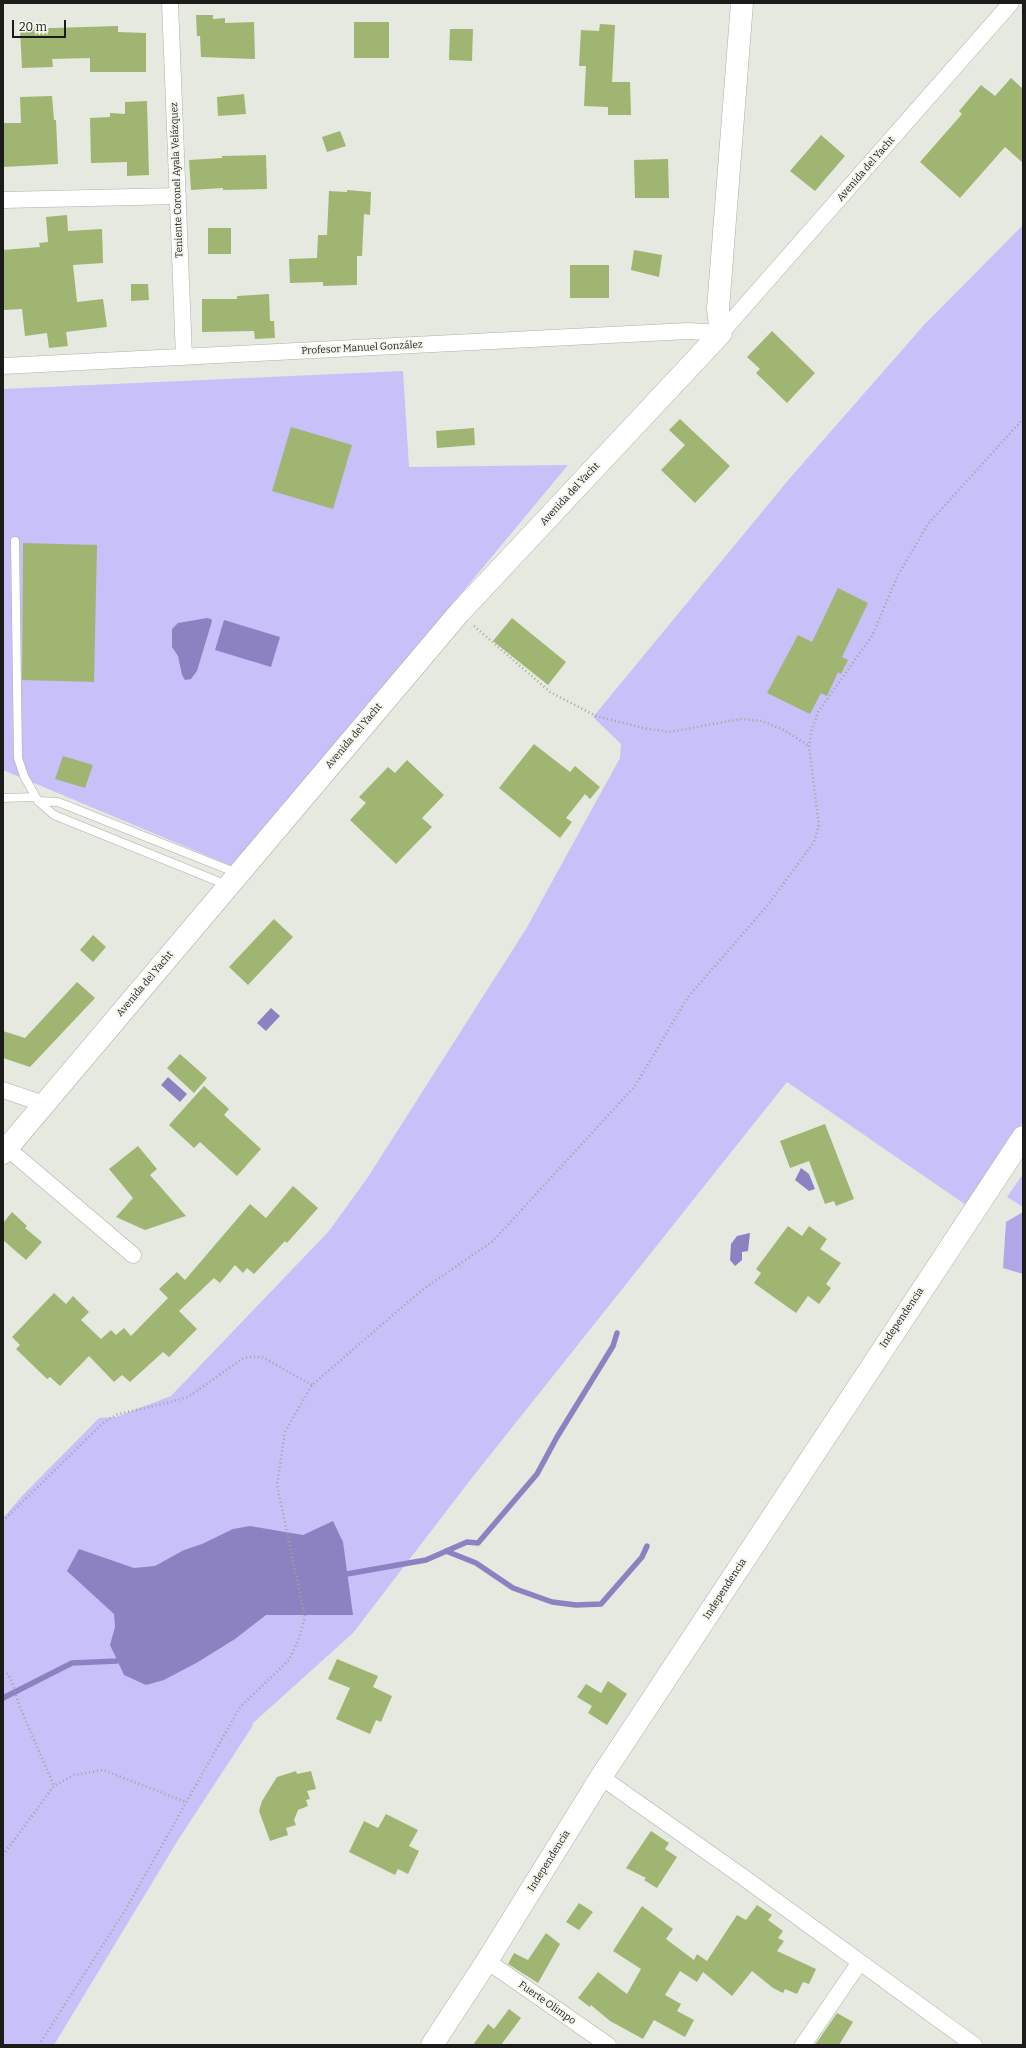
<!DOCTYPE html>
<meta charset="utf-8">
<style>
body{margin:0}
#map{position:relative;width:1026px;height:2048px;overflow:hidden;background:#e5e9df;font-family:Bitter,serif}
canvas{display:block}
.frame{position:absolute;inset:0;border:4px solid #1b1c19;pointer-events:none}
.scale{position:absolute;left:12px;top:20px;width:54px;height:18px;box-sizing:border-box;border:2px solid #1b1c19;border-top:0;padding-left:5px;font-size:12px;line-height:14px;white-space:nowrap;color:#1b1c19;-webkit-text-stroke:3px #f3f6ec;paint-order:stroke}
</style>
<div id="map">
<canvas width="1026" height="2048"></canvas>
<div class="frame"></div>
<div class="scale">20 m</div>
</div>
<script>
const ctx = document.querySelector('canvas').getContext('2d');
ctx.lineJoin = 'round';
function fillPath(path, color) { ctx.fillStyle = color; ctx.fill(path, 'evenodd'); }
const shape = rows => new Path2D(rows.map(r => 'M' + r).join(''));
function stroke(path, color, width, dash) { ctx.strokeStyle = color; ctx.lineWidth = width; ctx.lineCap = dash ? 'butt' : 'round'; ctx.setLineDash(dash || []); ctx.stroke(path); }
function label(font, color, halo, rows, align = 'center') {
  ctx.font = font + ' Bitter,serif'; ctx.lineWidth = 3.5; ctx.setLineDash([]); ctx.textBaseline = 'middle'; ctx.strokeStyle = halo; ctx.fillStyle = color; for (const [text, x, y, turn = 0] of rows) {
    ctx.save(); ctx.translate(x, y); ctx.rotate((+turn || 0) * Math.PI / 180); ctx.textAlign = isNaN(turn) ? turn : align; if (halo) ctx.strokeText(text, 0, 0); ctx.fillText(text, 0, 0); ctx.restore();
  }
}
const green = shape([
 [1023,225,1023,1122,966,1205,787,1082,471,1479,353,1633,253,1723,252,1727,178,1840,54,2045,3,2045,3,1518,22,1496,99,1418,116,1417,171,1396,329,1231,368,1177,526,929,620,758,621,744,593,717,790,478,924,325],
 [403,371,409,467,568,465,234,867,3,770,3,389],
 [1023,1174,1023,1207,1007,1197]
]);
const forest = shape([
 [1023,1212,1023,1274,1003,1268,1006,1222]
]);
const water = shape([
 [207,618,211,619,212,621,197,671,191,679,185,680,182,675,178,656,172,647,172,629,178,623],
 [224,620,280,637,271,667,215,650],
 [271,1008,280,1016,266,1031,257,1023],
 [168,1077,187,1094,180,1102,161,1085],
 [801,1168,809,1174,815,1189,809,1191,795,1180],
 [750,1233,748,1251,742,1252,742,1260,735,1266,730,1260,731,1244,737,1236],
 [333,1521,343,1542,353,1615,266,1615,235,1639,198,1662,164,1680,146,1685,124,1675,110,1645,115,1627,114,1614,67,1571,79,1549,134,1568,155,1566,184,1550,202,1544,233,1529,250,1526,303,1535]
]);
const stream = shape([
 [446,1551,476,1563,513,1588,552,1602,576,1605,601,1604,642,1557,647,1546],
 [341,1575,426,1560,467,1542,478,1543,537,1474,557,1437,613,1346,617,1333],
 [3,1698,72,1663,117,1661,123,1657]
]);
const building = shape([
 [196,15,213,15,213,19,225,18,225,23,254,22,255,59,201,57,200,36,197,36],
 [354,22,389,22,389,58,354,58],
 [600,24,615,25,612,82,630,82,631,115,608,115,608,107,584,106,586,66,579,66,581,30,599,31],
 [118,26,118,32,146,33,146,72,90,72,90,58,52,59,53,67,22,68,20,29],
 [450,29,473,29,472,61,449,60],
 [1011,78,1023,89,1023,163,1005,147,960,198,920,162,962,114,959,111,981,85,995,96],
 [244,94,246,114,218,116,217,97],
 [52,96,54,120,56,120,58,164,3,167,3,123,21,123,20,97],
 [147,101,149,175,127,176,127,162,91,163,90,118,110,117,110,113,125,114,125,102],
 [340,131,346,146,327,152,322,137],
 [821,135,845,156,815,191,790,171],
 [266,155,267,189,223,190,223,188,191,190,189,160,222,158,222,156],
 [668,159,669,198,635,198,634,160],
 [347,190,371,192,370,215,364,214,362,256,357,256,357,285,323,286,323,282,290,283,289,259,317,258,318,235,327,235,329,191,347,192],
 [67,215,68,231,102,229,103,263,73,265,77,302,103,299,107,327,66,332,68,346,49,348,47,333,25,336,22,309,3,310,3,250,40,247,39,243,48,242,46,217],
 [208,228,231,228,231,254,208,254],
 [634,250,662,255,659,277,631,270],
 [570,265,609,265,609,298,570,298],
 [131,284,148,284,149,300,131,301],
 [269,294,270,321,274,321,275,338,255,339,254,331,202,332,202,299,237,299,237,296],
 [772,331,815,373,787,403,756,373,760,369,747,357],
 [680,419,730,466,695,503,661,470,685,445,669,430],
 [291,427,352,445,333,509,272,491],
 [474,428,475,445,437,448,436,431],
 [23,543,97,545,94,682,22,680],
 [838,588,868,603,842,657,848,660,841,674,838,672,827,696,821,693,810,714,767,693,798,635,812,642],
 [512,618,566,662,548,685,493,641],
 [534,744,570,772,575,766,600,787,590,799,585,794,566,818,572,822,560,838,499,788],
 [63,756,93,765,85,788,55,779],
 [407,760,444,795,422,818,432,827,396,864,350,820,366,803,359,797,388,767,395,773],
 [274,919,293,937,248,985,229,967],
 [93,935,106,947,93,962,80,950],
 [77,982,95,998,30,1067,3,1058,3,1031,25,1038],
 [180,1054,207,1078,194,1093,167,1068],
 [204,1086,229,1109,224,1115,261,1149,237,1176,200,1142,194,1148,169,1125],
 [825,1124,854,1199,836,1206,834,1201,825,1204,809,1161,790,1168,780,1141],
 [138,1146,157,1169,150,1175,186,1216,145,1230,116,1217,133,1198,109,1169],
 [293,1186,318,1208,287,1243,285,1241,254,1274,247,1268,243,1273,235,1265,220,1283,214,1278,179,1311,197,1329,169,1357,163,1352,130,1382,122,1375,114,1382,89,1356,60,1386,50,1377,47,1379,16,1349,20,1345,12,1337,54,1293,66,1304,73,1296,89,1312,81,1320,101,1339,111,1330,116,1335,124,1328,131,1336,168,1298,159,1289,177,1272,185,1280,250,1204,266,1218],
 [12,1212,27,1226,25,1228,42,1242,26,1260,3,1240,3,1223],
 [788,1226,802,1236,809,1226,827,1239,820,1249,841,1263,826,1284,831,1288,819,1304,808,1296,796,1313,754,1283,761,1273,756,1269],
 [337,1659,378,1676,373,1687,392,1696,381,1722,376,1720,370,1734,336,1719,350,1688,328,1679],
 [608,1681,627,1694,607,1725,588,1713,592,1706,577,1697,586,1684,601,1693],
 [296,1771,297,1774,311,1771,316,1789,307,1791,310,1799,306,1800,308,1806,298,1810,294,1820,296,1825,286,1828,288,1835,270,1841,259,1811,262,1801,277,1777],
 [386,1814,418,1830,409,1846,419,1851,408,1874,398,1869,395,1875,349,1852,364,1821,378,1828],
 [651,1831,669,1843,665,1849,677,1857,657,1888,644,1880,646,1878,626,1868],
 [579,1903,593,1912,579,1930,566,1922],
 [757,1905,772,1915,768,1920,783,1931,778,1938,784,1941,777,1951,816,1969,809,1984,803,1982,797,1994,785,1989,783,1993,773,1988,752,1971,732,1996,703,1972,697,1982,680,1971,665,1995,681,2004,677,2011,694,2020,685,2037,654,2020,643,2039,610,2021,591,2005,590,2007,578,1998,598,1972,627,1994,641,1969,613,1951,642,1906,673,1929,666,1939,694,1960,697,1954,707,1961,737,1915,746,1920],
 [546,1933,560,1944,538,1983,508,1964,514,1953,528,1960],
 [509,2009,521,2018,501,2045,473,2045,488,2024,494,2029],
 [837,2013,853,2022,839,2045,815,2045]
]);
const path = shape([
 [474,626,550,692,596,716,643,728,669,732,741,719,762,721,784,730,809,746],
 [3,1521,104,1422,118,1414,167,1403,188,1397,242,1359,249,1357,262,1357,312,1385],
 [3,1672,8,1674,12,1682,19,1705,54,1786],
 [3,1855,54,1786,74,1775,103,1770,186,1802],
 [39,2045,126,1909,240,1707,289,1660,298,1641,305,1617,277,1485,285,1432,312,1385,422,1290,493,1241,635,1086,688,997,767,906,814,842,819,825,809,746,811,732,818,712,872,636,898,575,928,524,1023,419]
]);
const lane = shape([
 [15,541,18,758,24,776,38,801],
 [3,798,34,797],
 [227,885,54,815,38,801,58,802,237,873]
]);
const street = shape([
 [170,3,184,357],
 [3,200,178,196],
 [3,366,688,331,721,333,1011,3],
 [3,1090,44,1104],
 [7,1148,133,1255],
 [601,1777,743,1877,974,2045],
 [487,1961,608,2045],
 [803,2045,860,1962]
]);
const secondary = shape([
 [3,1153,459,613,721,333,718,309,742,3],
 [432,2045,487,1961,601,1777,1023,1137]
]);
const streetNames = [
 ["Avenida del Yacht",866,169,-49],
 ["Teniente Coronel Ayala Velázquez",177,180,-92],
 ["Profesor Manuel González",362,348,-3],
 ["Avenida del Yacht",570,494,-47],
 ["Avenida del Yacht",354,736,-50],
 ["Avenida del Yacht",145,984,-50],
 ["Independencia",902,1318,-56],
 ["Independencia",725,1589,-57],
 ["Independencia",549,1861,-58],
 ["Fuerte Olimpo",547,2003,35]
];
fillPath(green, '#c8c0f9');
fillPath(forest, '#b0a6e8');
fillPath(water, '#8c82c1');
stroke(stream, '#8c82c1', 5.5);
fillPath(building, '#a1b572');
stroke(lane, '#adb0a7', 9);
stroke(street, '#adb0a7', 17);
stroke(secondary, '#adb0a7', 23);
stroke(path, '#a1a49c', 2.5, [1, 3]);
stroke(lane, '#fff', 8);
stroke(street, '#fff', 16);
stroke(secondary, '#fff', 22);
label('10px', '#1b1c19', '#f3f6ec', streetNames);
</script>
